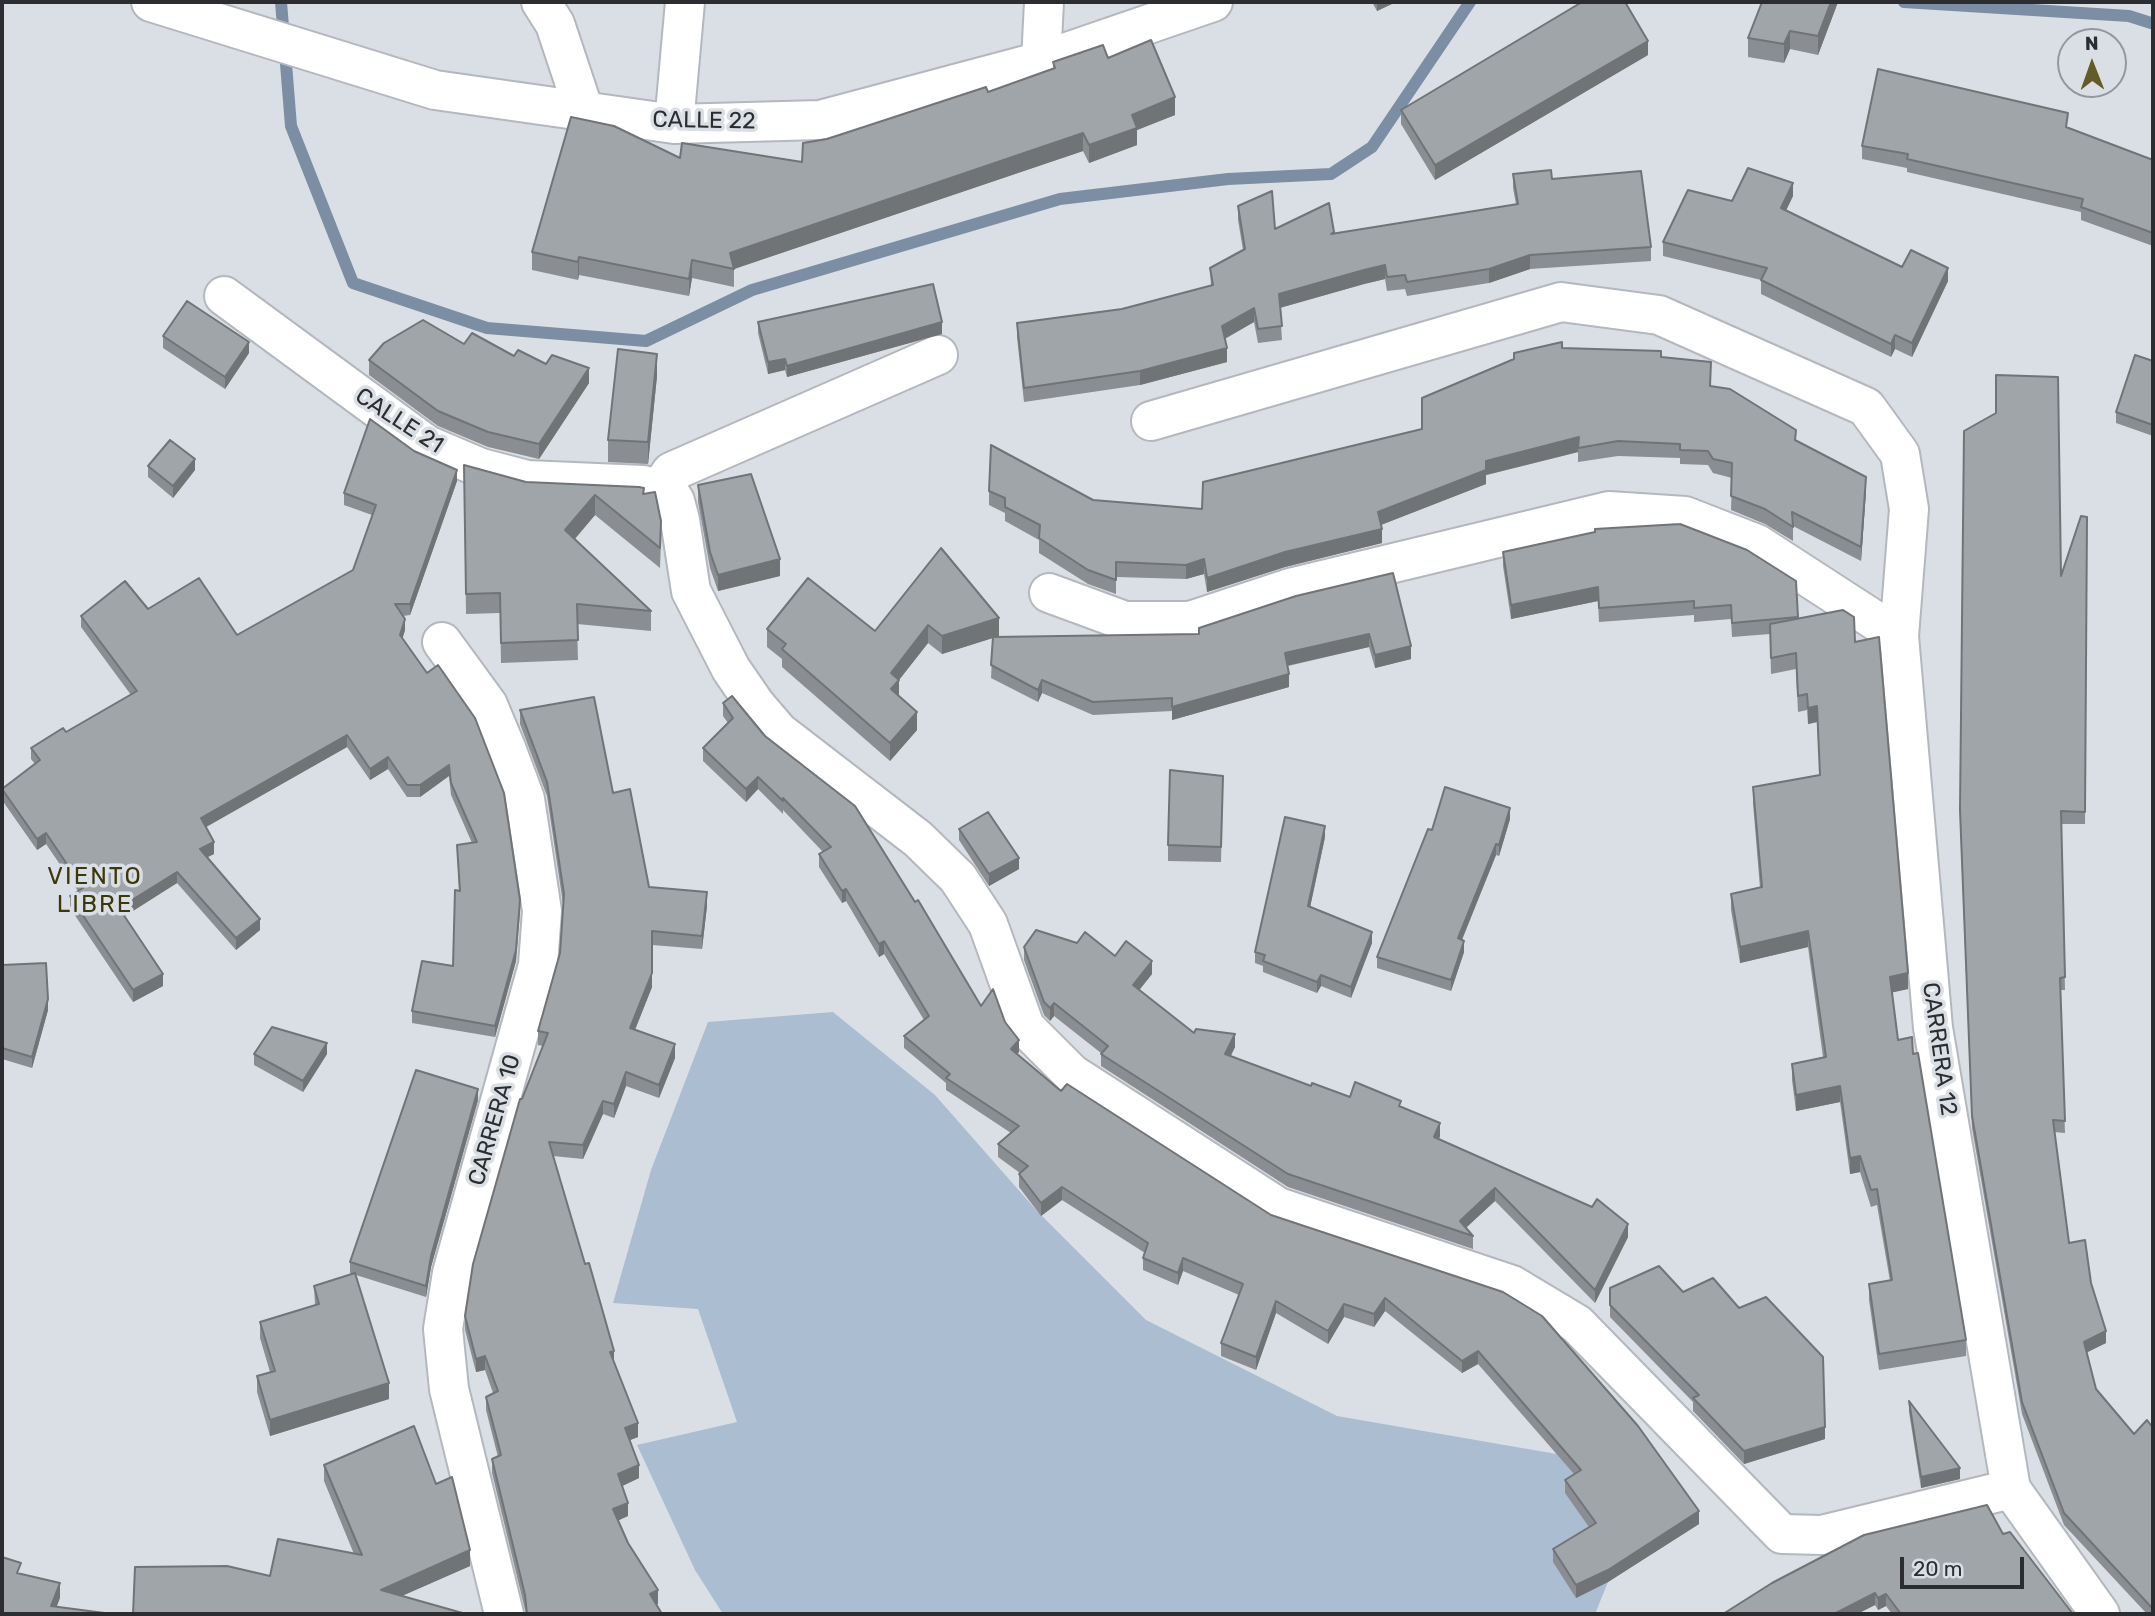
<!DOCTYPE html>
<style>
body{margin:0}
#map{position:relative;width:2155px;height:1616px;overflow:hidden;background:#dadfe5;font-family:Rubik,sans-serif}
canvas{display:block}
.frame{position:absolute;inset:0;border:4px solid #2b2d30;pointer-events:none}
.north{position:absolute;left:2057px;top:28px;width:70px;height:70px;box-sizing:border-box;background:#dadfe5;border:2px solid #94989d;border-radius:50%;rotate:359deg;font-size:19px;font-weight:700;line-height:28px;text-align:center;color:#2b2d30}
.north::after{content:'';display:block;margin:auto;width:24px;height:32px;background:#635b28;clip-path:polygon(50% 0,100% 100%,50% 72%,0 100%)}
.scale{position:absolute;left:1900px;top:1557px;width:124px;height:32px;box-sizing:border-box;border:4px solid #2b2d30;border-top:0;padding-left:9px;font-size:21px;line-height:24px;white-space:nowrap;color:#2b2d30;-webkit-text-stroke:5px #dadfe5;paint-order:stroke}
</style>
<div id="map">
<canvas width="2155" height="1616"></canvas>
<div class="frame"></div>
<div class="north">N</div>
<div class="scale">20 m</div>
</div>
<script>
const ctx = document.querySelector('canvas').getContext('2d');
ctx.lineJoin = 'round';
function fillPath(path, color) { ctx.fillStyle = color; ctx.fill(path, 'evenodd'); }
const shape = rows => new Path2D(rows.map(r => 'M' + r).join(''));
function stroke(path, color, width, dash) { ctx.strokeStyle = color; ctx.lineWidth = width; ctx.lineCap = dash ? 'butt' : 'round'; ctx.setLineDash(dash || []); ctx.stroke(path); }
function label(font, color, halo, rows, align = 'center') {
  ctx.font = font + ' Rubik,sans-serif'; ctx.lineWidth = 7; ctx.setLineDash([]); ctx.textBaseline = 'middle'; ctx.strokeStyle = halo; ctx.fillStyle = color; for (const [text, x, y, turn = 0] of rows) {
    ctx.save(); ctx.translate(x, y); ctx.rotate((+turn || 0) * Math.PI / 180); ctx.textAlign = isNaN(turn) ? turn : align; if (halo) ctx.strokeText(text, 0, 0); ctx.fillText(text, 0, 0); ctx.restore();
  }
}
const green = shape([
 [833,1012,935,1095,1037,1211,1146,1320,1337,1416,1626,1466,1627,1535,1595,1614,723,1614,695,1570,637,1445,737,1422,698,1309,613,1303,651,1170,708,1022]
]);
const stream = shape([
 [281,2,291,126,353,283,487,328,646,341,752,290,1060,199,1228,179,1331,174,1372,147,1470,2],
 [1904,2,2129,16,2151,23]
]);
const street = shape([
 [151,2,435,90,674,124,820,120,1041,61,1213,2],
 [541,2,555,24,584,111],
 [1041,61,1044,2],
 [674,124,685,2],
 [224,296,427,445,481,468,527,480,643,485,670,493,675,501,680,520,691,591,731,669,755,704,779,732,918,839,958,878,988,924,1025,1027,1072,1074,1278,1207,1512,1285,1577,1324,1782,1534,1822,1535,2011,1489],
 [1151,421,1561,302,1659,315,1866,407,1900,454,1909,509,1899,636,1933,1028,2011,1489,2100,1614],
 [660,488,671,472,938,355],
 [1049,593,1125,621,1190,621,1290,588,1609,511,1685,516,1757,544,1899,636],
 [442,642,488,705,506,748,525,799,542,911,538,965,452,1273,443,1329,449,1389,504,1614]
]);
const wall = shape([
 [1372,2,1396,2,1377,11],
 [1838,2,1818,55,1790,49,1784,63,1748,57,1748,38],
 [1648,55,1435,180,1401,124,1401,110],
 [1108,58,1175,115,1137,130,1137,145,1089,163,1083,151,734,269,734,287,692,278,689,296,579,275,578,280,532,270,532,252,680,158,802,162,827,139,988,92,1053,69,1053,62],
 [2068,128,2153,160,2153,246,2081,220,2081,212,1907,172,1907,168,1862,159,1862,146],
 [1513,174,1552,179,1651,247,1651,261,1530,269,1489,283,1407,296,1405,289,1387,291,1385,279,1364,284,1280,308,1282,340,1258,343,1254,322,1225,339,1227,362,1140,385,1024,402,1017,337,1017,323,1122,309,1211,286,1210,268,1243,250,1238,220,1238,206,1275,229,1334,234,1516,204,1513,188],
 [1793,196,1786,210,1902,267,1948,281,1912,357,1895,349,1891,357,1761,294,1761,280,1663,256,1663,242,1732,201],
 [758,322,942,334,787,377,785,370,768,374,758,333],
 [163,336,249,353,225,389,163,348],
 [464,344,514,356,589,383,539,459,488,447,438,426,369,375,369,360],
 [1562,348,1661,357,1711,386,1796,440,1866,491,1861,561,1793,526,1793,541,1765,524,1731,510,1732,478,1713,473,1708,465,1680,464,1680,458,1618,456,1578,462,1578,452,1486,475,1486,484,1381,525,1382,543,1285,567,1207,592,1204,574,1186,579,1116,577,1116,594,1088,584,1039,553,1039,540,1005,521,1005,513,989,505,989,491,1202,509,1422,429],
 [2153,361,2153,436,2116,423,2116,412],
 [657,376,648,464,608,462,608,440],
 [464,465,526,482,644,494,661,541,660,568,595,515,575,539,651,611,651,631,577,624,578,660,501,663,500,613,466,614],
 [148,466,195,470,173,498,148,477],
 [457,481,410,615,403,616,405,630,402,639,520,912,516,961,495,1037,412,1023,412,1011,453,966,459,891,457,845,472,843,451,795,449,776,420,797,407,797,388,769,370,780,347,747,205,827,214,854,207,857,260,930,236,950,177,883,124,916,163,986,133,1002,70,908,70,896,78,891,46,844,37,850,2,800,2,788,35,764,31,759,31,748,66,732,131,695,81,627,81,616,148,609,237,635,353,570,372,515,344,505,344,493],
 [698,485,780,576,718,591,710,568,698,502],
 [2087,517,2085,824,2061,824,2065,990,2060,990,2065,1133,2054,1132,2069,1243,2091,1283,2106,1343,2086,1352,2096,1389,2134,1434,2153,1428,2153,1614,2147,1614,2064,1525,2022,1414,1972,1128,1960,823,2061,576],
 [941,548,999,636,996,637,1199,634,1393,573,1411,659,1375,668,1369,647,1288,666,1289,687,1172,720,1172,711,1093,715,1042,693,1038,702,991,678,993,638,942,654,928,643,899,680,899,696,917,730,890,761,782,667,782,659,767,647,767,629,875,631],
 [1503,552,1796,581,1798,619,1855,642,1908,989,1892,992,1898,1040,1913,1054,1966,1340,1966,1356,1879,1370,1869,1300,1869,1284,1890,1281,1877,1205,1871,1207,1860,1172,1850,1174,1840,1102,1796,1111,1792,1080,1792,1064,1823,1057,1808,947,1740,963,1731,910,1731,894,1760,888,1753,803,1753,787,1820,775,1817,722,1808,724,1807,710,1798,712,1796,669,1771,674,1770,634,1732,637,1731,619,1694,622,1694,615,1599,622,1598,601,1511,619,1503,566],
 [723,703,981,1006,1005,1022,1019,1052,1017,1054,1061,1091,1271,1215,1503,1292,1699,1524,1608,1582,1576,1598,1553,1562,1553,1549,1589,1527,1565,1493,1565,1480,1574,1474,1478,1364,1462,1373,1385,1311,1374,1327,1344,1317,1328,1344,1276,1313,1256,1370,1221,1356,1221,1343,1239,1295,1183,1271,1178,1285,1143,1270,1143,1258,1145,1253,1062,1200,1041,1216,1019,1187,1019,1174,1020,1173,998,1157,998,1144,1011,1133,946,1090,946,1083,904,1048,904,1036,924,1020,884,954,879,957,846,901,842,903,819,867,819,854,823,852,783,810,783,814,758,789,746,802,703,761,703,748,728,723,723,716],
 [520,710,613,793,649,887,707,906,702,949,652,945,652,987,635,1030,675,1058,659,1098,626,1086,614,1118,603,1114,583,1159,553,1156,614,1362,638,1437,630,1440,639,1478,622,1486,628,1516,618,1520,628,1543,658,1604,656,1605,662,1614,526,1614,492,1473,492,1459,498,1457,486,1410,486,1397,493,1393,485,1370,476,1372,465,1330,465,1316,522,1099,543,1046,538,1045,538,1031,560,953,563,904,547,796,520,724],
 [1223,776,1221,862,1168,861,1168,845],
 [1510,819,1499,856,1496,855,1462,940,1464,952,1451,991,1377,968,1377,957,1432,830],
 [959,829,1019,869,989,886,959,840],
 [1325,837,1310,907,1372,943,1351,998,1321,986,1317,993,1263,972,1263,966,1255,963,1255,952],
 [1024,947,1115,956,1152,974,1139,990,1194,1033,1235,1047,1231,1056,1311,1086,1350,1097,1401,1107,1440,1136,1439,1139,1628,1237,1595,1303,1495,1201,1466,1228,1473,1236,1473,1249,1288,1187,1101,1066,1101,1053,1054,1016,1050,1021,1044,1015,1024,960],
 [2,965,48,1010,32,1068,2,1059],
 [254,1054,327,1054,303,1092,254,1065],
 [478,1100,431,1267,426,1297,356,1275,389,1399,270,1436,257,1392,257,1376,270,1372,260,1338,260,1322,315,1305,314,1286,352,1274,350,1273,350,1262],
 [1610,1288,1683,1292,1739,1308,1825,1439,1744,1464,1693,1411,1693,1402,1610,1317],
 [1909,1401,1960,1479,1921,1488,1909,1412],
 [324,1465,436,1484,470,1566,402,1596,270,1576,354,1554,324,1481],
 [2003,1534,2073,1614,1892,1614,1886,1606,1878,1610,1875,1605,1857,1614,1723,1614]
]);
const shadedWall = shape([
 [1377,2,1396,2,1377,11],
 [1831,2,1838,2,1818,55,1818,36],
 [1790,31,1790,49,1784,63,1784,44],
 [1648,41,1648,55,1435,180,1435,165],
 [1175,97,1175,115,1137,130,1137,145,1089,163,1089,145,1132,115],
 [1083,133,1083,151,734,269,730,253],
 [1793,183,1793,196,1781,221,1781,208],
 [1530,255,1530,269,1489,283,1489,269],
 [579,257,579,275,578,280,578,262],
 [692,260,692,278,689,296,689,279],
 [1385,265,1385,279,1364,284,1279,308,1279,294,1364,270],
 [1948,268,1948,281,1912,357,1912,343],
 [1254,308,1254,322,1222,340,1222,326],
 [942,322,942,334,787,377,787,366],
 [1895,335,1895,349,1891,357,1891,344],
 [249,342,249,353,225,389,225,377],
 [1227,348,1227,362,1140,385,1140,371],
 [657,354,657,376,648,464,648,442],
 [785,359,785,370,768,374,768,362],
 [589,368,589,383,539,459,539,444],
 [1579,437,1578,452,1486,475,1486,484,1378,526,1378,512,1486,461],
 [195,459,195,470,173,498,173,486],
 [457,470,457,481,410,615,410,604],
 [1866,477,1866,491,1861,561,1861,547],
 [595,495,595,515,565,550,565,530],
 [1382,529,1382,543,1285,567,1207,592,1207,578,1285,552],
 [780,559,780,576,718,591,718,575],
 [1204,559,1204,574,1186,579,1186,565],
 [1598,587,1598,601,1511,619,1511,605],
 [999,618,999,636,942,654,942,636],
 [405,619,405,630,400,647,400,635],
 [928,625,928,643,899,680,899,698,891,707,891,673],
 [1369,634,1369,647,1285,666,1285,653],
 [1411,646,1411,659,1375,668,1375,655],
 [1289,674,1289,687,1172,720,1172,707],
 [1042,680,1042,693,1038,702,1038,690],
 [1817,706,1817,722,1808,724,1808,708],
 [917,712,917,730,890,761,890,743],
 [347,735,347,747,201,830,201,818],
 [388,757,388,769,370,780,370,769],
 [449,765,449,776,420,797,420,785],
 [758,777,758,789,746,802,746,789],
 [1510,808,1510,819,1499,856,1499,845],
 [1325,826,1325,837,1308,917,1308,906],
 [46,833,46,844,37,850,37,839],
 [214,842,214,854,200,861,200,849],
 [1496,844,1496,855,1458,949,1458,938],
 [1019,858,1019,869,989,886,989,874],
 [177,872,177,883,119,920,119,908],
 [846,889,846,901,842,903,842,891],
 [707,892,707,906,702,949,702,936],
 [520,900,516,961,495,1037,495,1026],
 [260,919,260,930,236,950,236,938],
 [1808,931,1808,947,1740,963,1740,947],
 [1372,932,1372,943,1351,998,1351,987],
 [884,941,884,954,879,957,879,944],
 [1464,941,1464,952,1451,991,1451,980],
 [1152,961,1152,974,1133,998,1133,985],
 [652,973,652,987,630,1042,630,1028],
 [1908,973,1908,989,1890,993,1890,977],
 [163,974,163,986,133,1002,133,990],
 [1321,975,1321,986,1317,993,1317,982],
 [48,999,48,1010,32,1068,32,1057],
 [1054,1003,1054,1016,1050,1021,1050,1008],
 [1235,1034,1235,1047,1225,1066,1225,1054],
 [1019,1040,1019,1052,1011,1061,1011,1049],
 [327,1043,327,1054,303,1092,303,1081],
 [675,1044,675,1058,659,1098,659,1085],
 [626,1072,626,1086,614,1118,614,1104],
 [1840,1086,1840,1102,1796,1111,1796,1095],
 [478,1089,478,1100,431,1267,426,1297,426,1286,431,1256],
 [603,1101,603,1114,583,1159,583,1145],
 [1440,1123,1440,1136,1434,1150,1434,1137],
 [1860,1156,1860,1172,1850,1174,1850,1158],
 [1062,1187,1062,1200,1041,1216,1041,1203],
 [1495,1188,1495,1201,1461,1232,1460,1221],
 [1628,1224,1628,1237,1595,1303,1595,1290],
 [1183,1258,1183,1271,1178,1285,1178,1273],
 [1385,1298,1385,1311,1374,1327,1374,1314],
 [1276,1301,1276,1313,1256,1370,1256,1357],
 [1344,1304,1344,1317,1328,1344,1328,1331],
 [2106,1331,2106,1343,2084,1354,2084,1342],
 [614,1351,614,1364,610,1352],
 [1478,1351,1478,1364,1462,1373,1462,1361],
 [485,1356,485,1370,476,1372,476,1359],
 [389,1383,389,1399,270,1436,270,1420],
 [638,1423,638,1437,625,1442,625,1428],
 [1825,1427,1825,1439,1744,1464,1744,1451],
 [639,1465,639,1478,618,1488,618,1474],
 [1960,1468,1960,1479,1921,1488,1921,1477],
 [628,1503,628,1516,613,1523,613,1509],
 [1699,1511,1699,1524,1608,1582,1576,1598,1576,1585],
 [470,1550,470,1566,381,1605,381,1590],
 [60,1583,60,1598,54,1614,51,1606],
 [658,1590,658,1604,650,1608,650,1594],
 [1875,1593,1875,1605,1857,1614,1834,1614],
 [1886,1594,1886,1606,1878,1610,1878,1598]
]);
const building = shape([
 [1582,2,1625,2,1648,41,1435,165,1401,110,1582,2],
 [1762,2,1831,2,1818,36,1790,31,1784,44,1748,38,1762,2],
 [1151,40,1175,97,1132,115,1137,128,1089,145,1083,133,730,253,734,269,692,260,689,279,579,257,578,262,532,252,571,117,614,126,680,158,682,143,802,162,803,143,827,139,986,87,988,92,1055,68,1053,62,1103,45,1108,58,1151,40],
 [1878,69,2068,113,2066,127,2153,160,2153,233,2081,207,2083,199,1907,159,1908,154,1862,146,1878,69],
 [1748,168,1793,183,1781,208,1902,267,1911,250,1948,268,1912,343,1895,335,1891,344,1761,280,1767,268,1663,242,1688,190,1732,201,1748,168],
 [1551,170,1552,179,1641,171,1651,247,1530,255,1489,269,1407,282,1405,275,1387,277,1385,265,1364,270,1279,294,1282,326,1258,329,1254,308,1222,326,1227,348,1140,371,1024,388,1017,323,1122,309,1213,285,1210,268,1245,249,1238,206,1272,191,1275,229,1329,203,1334,232,1331,234,1518,204,1513,174,1551,170],
 [933,284,942,322,787,366,785,359,768,362,758,322,933,284],
 [187,301,249,342,225,377,163,336,187,301],
 [423,320,464,344,472,333,514,356,518,350,546,364,552,355,589,368,539,444,488,432,438,411,369,360,384,343,423,320],
 [1562,342,1562,348,1661,351,1661,357,1711,362,1710,386,1730,389,1796,430,1795,440,1866,477,1861,547,1792,512,1793,527,1765,509,1731,496,1732,463,1713,459,1708,451,1680,450,1680,444,1618,441,1578,448,1579,437,1486,461,1486,470,1378,512,1382,529,1285,552,1207,578,1204,559,1186,565,1116,562,1116,580,1088,570,1039,538,1040,525,1005,507,1005,498,989,491,991,445,1093,500,1202,509,1203,482,1422,429,1422,398,1514,359,1514,353,1562,342],
 [618,349,657,354,648,442,608,440,618,349],
 [2135,355,2153,361,2153,425,2116,412,2135,355],
 [1996,375,2058,377,2061,576,2081,516,2087,517,2085,812,2061,811,2065,977,2060,978,2065,1121,2053,1120,2069,1243,2085,1240,2091,1283,2106,1331,2084,1342,2096,1389,2134,1434,2147,1420,2153,1428,2153,1609,2064,1513,2022,1402,1972,1116,1960,810,1964,431,1996,413,1996,375],
 [370,419,414,451,457,470,410,604,395,604,405,619,400,635,427,673,438,665,475,718,504,793,520,900,516,950,495,1026,412,1011,422,961,453,966,455,890,460,891,457,845,477,842,451,783,449,765,420,785,407,785,388,757,370,769,347,735,201,818,214,842,200,849,260,919,236,938,177,872,119,908,163,974,133,990,70,896,83,888,46,833,37,839,2,789,40,760,31,748,63,728,66,732,137,691,81,616,125,581,148,609,199,578,237,635,353,570,376,505,344,493,370,419],
 [170,440,195,459,173,486,148,466,170,440],
 [464,465,526,482,639,487,644,488,643,494,655,492,661,521,660,548,595,495,565,530,651,611,577,604,578,640,501,643,500,593,466,594,464,465],
 [751,474,780,559,718,575,710,552,698,485,751,474],
 [1680,524,1747,550,1796,581,1798,617,1732,623,1731,605,1694,608,1694,601,1599,608,1598,587,1511,605,1503,552,1595,532,1595,529,1680,524],
 [941,548,999,618,942,636,928,625,891,673,899,680,891,689,917,712,890,743,782,649,786,644,767,629,808,578,875,631,941,548],
 [1393,573,1411,646,1375,655,1369,634,1285,653,1289,674,1172,707,1172,698,1093,702,1042,680,1038,690,991,665,993,637,1199,634,1199,628,1296,596,1393,573],
 [1843,610,1854,617,1855,642,1879,637,1908,973,1890,977,1898,1040,1912,1037,1913,1054,1918,1053,1966,1340,1879,1354,1869,1284,1892,1280,1877,1189,1871,1190,1860,1156,1850,1158,1840,1086,1796,1095,1792,1064,1826,1057,1808,931,1740,947,1731,894,1762,887,1753,787,1820,775,1817,706,1808,708,1807,694,1798,696,1796,653,1771,658,1770,624,1843,610],
 [732,696,765,736,855,806,915,902,918,900,981,1006,993,989,1005,1022,1019,1040,1011,1049,1061,1091,1067,1084,1271,1215,1503,1292,1542,1316,1638,1426,1699,1511,1608,1570,1576,1585,1553,1549,1596,1523,1565,1480,1581,1470,1478,1351,1462,1361,1385,1298,1374,1314,1344,1304,1328,1331,1276,1301,1256,1357,1221,1343,1243,1284,1183,1258,1178,1273,1143,1258,1148,1243,1062,1187,1041,1203,1019,1174,1028,1166,998,1144,1019,1126,946,1078,950,1074,904,1036,929,1016,884,941,879,944,846,889,842,891,819,854,831,847,783,798,783,801,758,777,746,789,703,748,733,718,723,703,732,696],
 [594,697,613,793,630,789,649,887,707,892,702,936,652,931,652,973,630,1028,675,1044,659,1085,626,1072,614,1104,603,1101,583,1145,549,1142,585,1264,589,1263,614,1351,610,1352,638,1423,625,1428,639,1465,618,1474,628,1503,613,1509,628,1543,658,1590,650,1594,662,1614,527,1614,525,1595,492,1459,501,1455,486,1397,498,1391,485,1356,476,1359,465,1316,473,1264,520,1099,522,1099,548,1033,538,1031,560,953,564,894,547,782,520,710,594,697],
 [1170,770,1223,776,1221,847,1168,845,1170,770],
 [1445,787,1510,808,1499,845,1496,844,1458,938,1464,941,1451,980,1377,957,1428,829,1432,830,1445,787],
 [988,812,1019,858,989,874,959,829,988,812],
 [1285,817,1325,826,1308,906,1372,932,1351,987,1321,975,1317,982,1263,961,1265,955,1255,952,1285,817],
 [1036,930,1077,943,1085,932,1115,956,1126,941,1152,961,1133,985,1194,1033,1196,1029,1235,1034,1225,1054,1311,1086,1312,1083,1350,1097,1355,1082,1401,1101,1399,1106,1440,1123,1434,1137,1592,1207,1597,1199,1628,1224,1595,1290,1495,1188,1460,1221,1473,1236,1288,1174,1101,1054,1108,1046,1054,1003,1050,1008,1044,1002,1024,947,1036,930],
 [46,963,48,999,32,1057,2,1048,2,965,46,963],
 [272,1027,327,1043,303,1081,254,1054,272,1027],
 [416,1070,478,1089,431,1256,426,1286,350,1262,416,1070],
 [1659,1266,1683,1292,1713,1278,1739,1308,1766,1297,1823,1357,1825,1427,1744,1451,1693,1398,1699,1395,1610,1305,1610,1288,1659,1266],
 [355,1273,389,1383,270,1420,257,1376,275,1371,260,1322,319,1304,314,1286,355,1273],
 [1909,1401,1960,1468,1921,1477,1909,1401],
 [414,1426,436,1484,452,1477,470,1550,381,1590,466,1614,133,1614,135,1567,227,1566,270,1576,278,1539,362,1555,324,1465,414,1426],
 [1987,1505,2003,1534,2010,1532,2073,1614,1901,1614,1886,1594,1878,1598,1875,1593,1834,1614,1723,1614,1772,1583,1864,1535,1987,1505],
 [2,1557,21,1563,17,1573,60,1583,51,1606,112,1614,2,1614,2,1557]
]);
const streetNames = [
 ["CALLE 22",704,121,1],
 ["CALLE 21",399,421,33],
 ["CARRERA 12",1939,1049,82],
 ["CARRERA 10",495,1120,-74]
];
const neighbourhoodNames = [
 ["VIENTO",95,877],
 ["LIBRE",95,905]
];
fillPath(green, '#aabdd1');
stroke(stream, '#7b8ea4', 12);
stroke(street, '#b3b8be', 42);
stroke(street, '#fff', 38);
fillPath(wall, '#8a8e92');
fillPath(shadedWall, '#707477');
fillPath(building, '#a0a5aa');
stroke(building, '#707477', 2);
label('23px', '#2b2d30', '#dadfe5', streetNames);
ctx.letterSpacing = '2px';
label('24px', '#3d370c', '#dadfe5', neighbourhoodNames);
ctx.letterSpacing = '0px';
</script>
